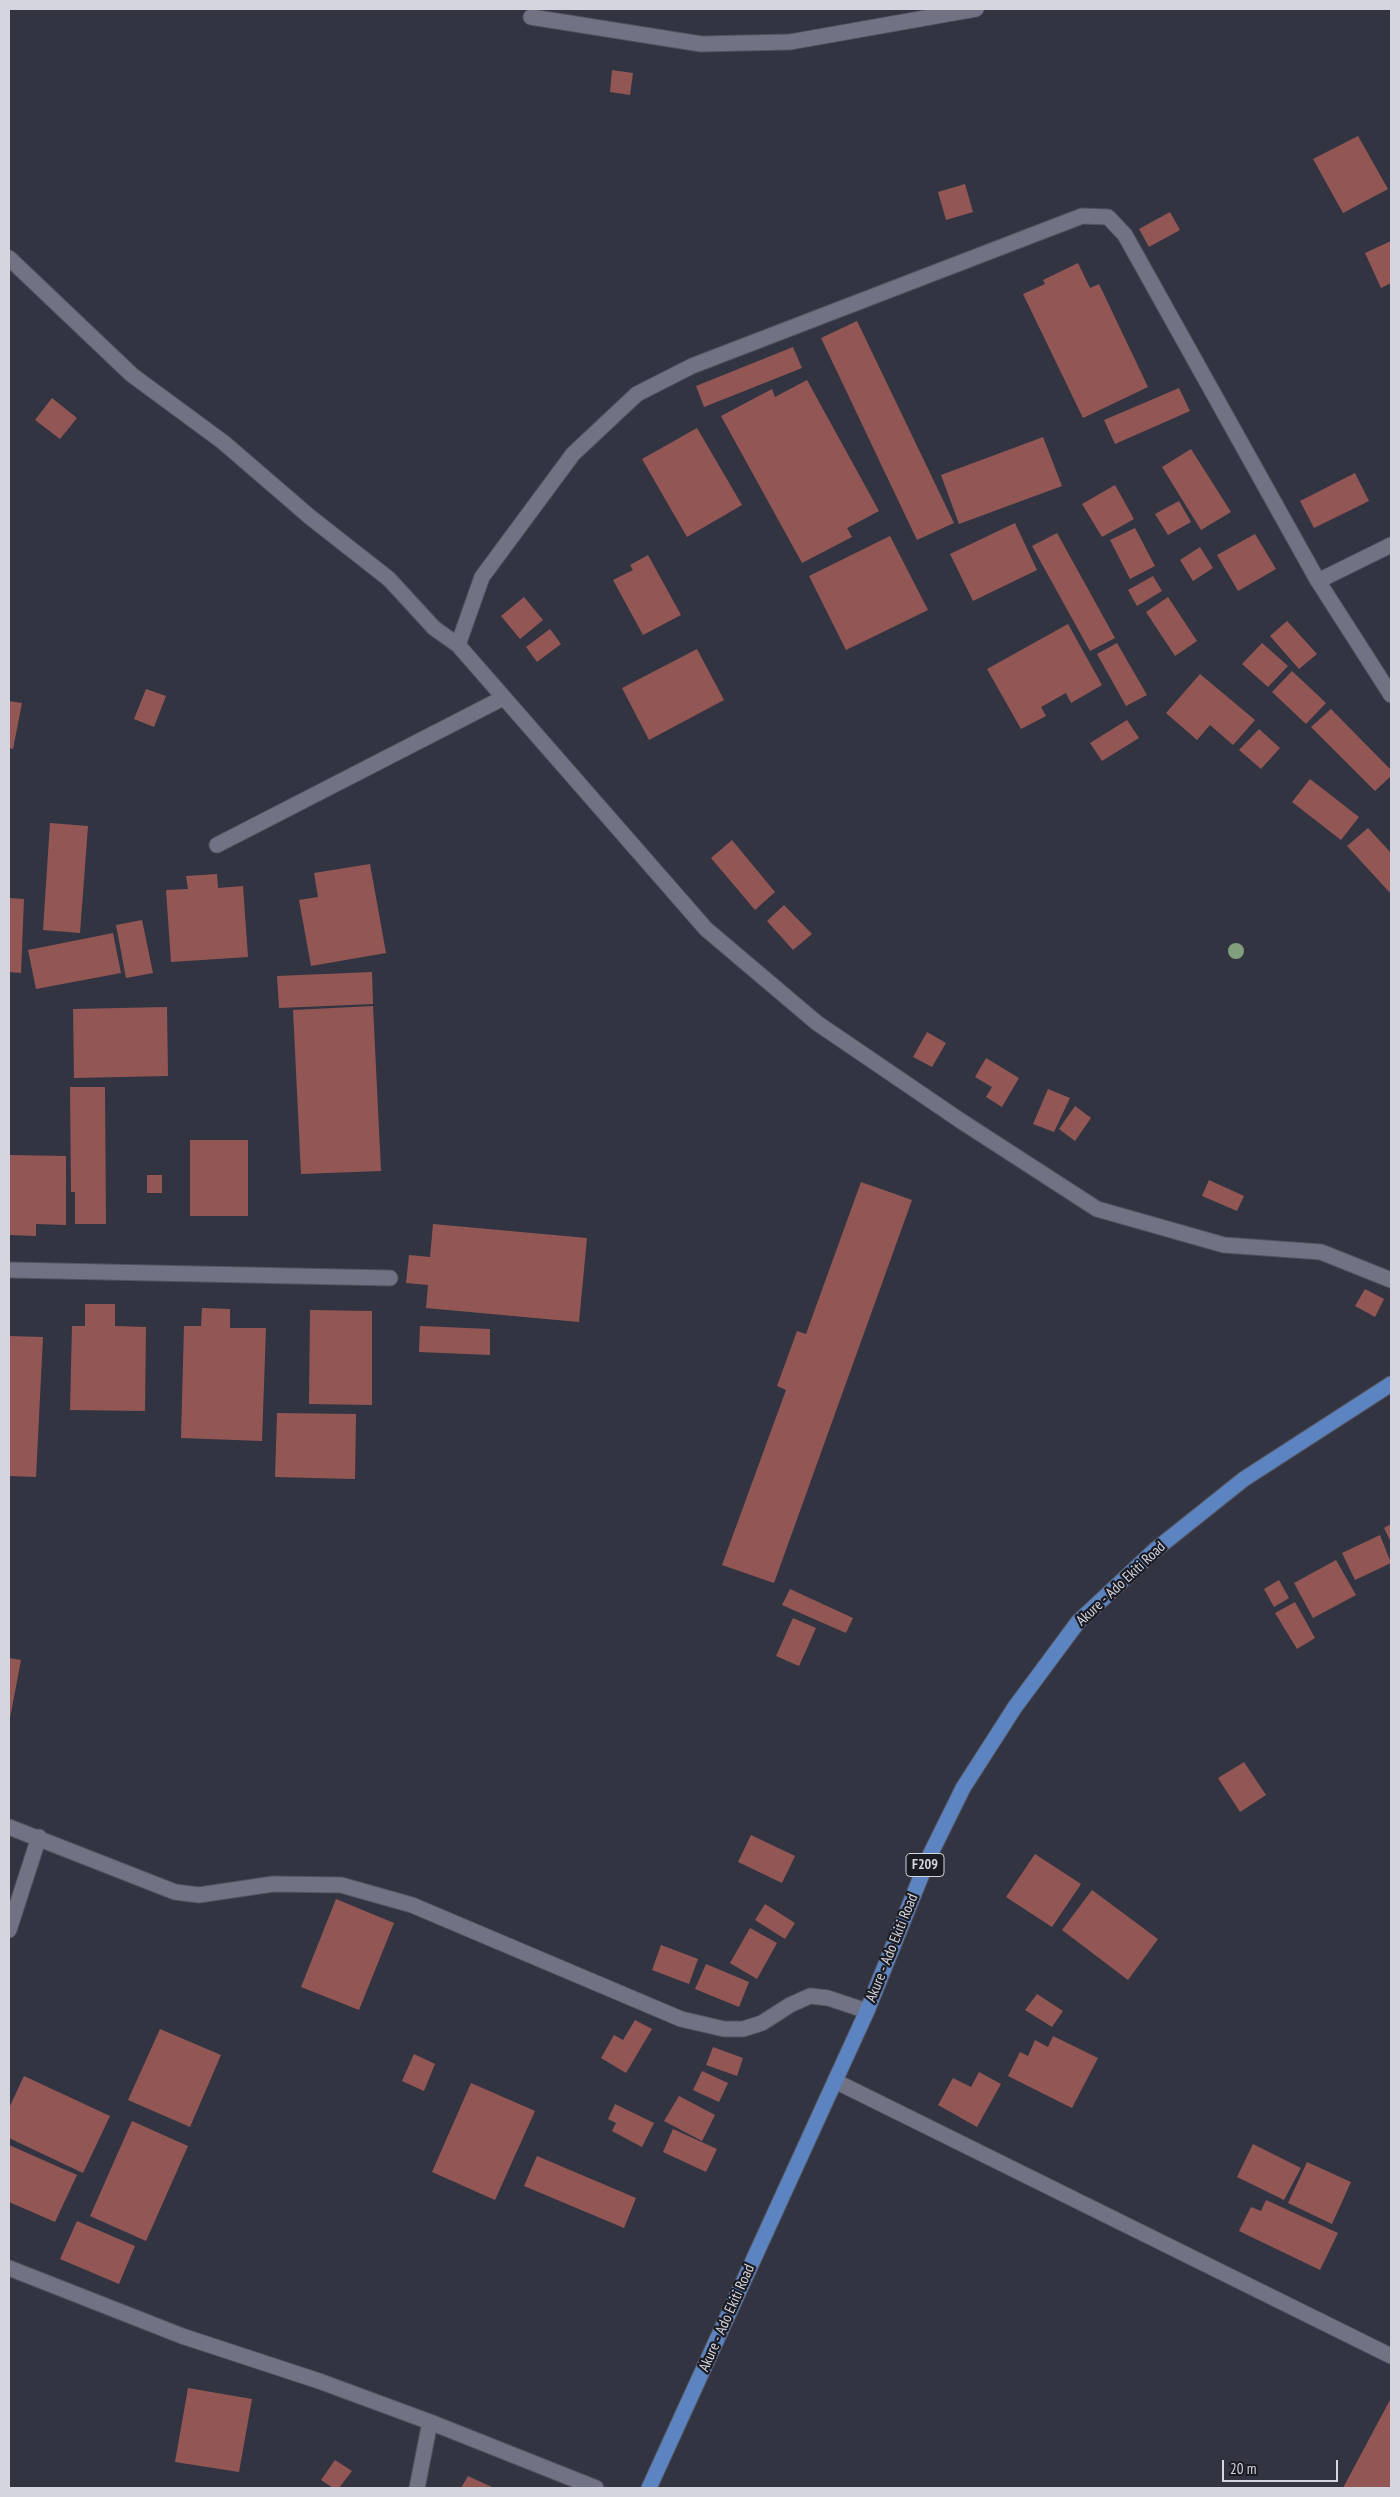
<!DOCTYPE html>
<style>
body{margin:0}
#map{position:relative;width:1400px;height:2497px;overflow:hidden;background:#333442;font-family:"PT Sans Narrow",sans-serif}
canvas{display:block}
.frame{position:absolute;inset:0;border:10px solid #d4d5de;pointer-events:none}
.scale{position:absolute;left:1222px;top:2460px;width:116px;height:22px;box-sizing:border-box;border:2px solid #d4d5de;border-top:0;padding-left:6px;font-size:15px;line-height:18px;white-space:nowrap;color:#d4d5de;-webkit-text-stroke:4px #1b1c23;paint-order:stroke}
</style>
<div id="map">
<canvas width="1400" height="2497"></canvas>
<div class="frame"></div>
<div class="scale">20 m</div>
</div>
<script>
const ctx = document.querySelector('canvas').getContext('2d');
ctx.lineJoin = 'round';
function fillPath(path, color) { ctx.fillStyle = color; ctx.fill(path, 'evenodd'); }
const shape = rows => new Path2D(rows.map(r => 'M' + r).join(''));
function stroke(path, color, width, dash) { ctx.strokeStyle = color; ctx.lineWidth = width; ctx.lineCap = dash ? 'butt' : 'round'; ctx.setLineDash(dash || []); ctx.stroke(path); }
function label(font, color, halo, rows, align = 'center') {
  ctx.font = font + ' "PT Sans Narrow",sans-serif'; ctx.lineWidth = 4.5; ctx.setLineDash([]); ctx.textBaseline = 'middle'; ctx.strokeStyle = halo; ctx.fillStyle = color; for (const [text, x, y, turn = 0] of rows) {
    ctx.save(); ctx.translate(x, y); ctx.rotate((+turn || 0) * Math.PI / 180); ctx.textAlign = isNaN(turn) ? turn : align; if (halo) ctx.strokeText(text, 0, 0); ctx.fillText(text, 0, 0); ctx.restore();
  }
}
const building = shape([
 [612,70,633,73,630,95,610,92],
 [1358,136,1388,189,1343,213,1313,159],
 [965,184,973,212,946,220,938,192],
 [1170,212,1180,230,1149,247,1139,229],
 [1391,241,1391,283,1381,288,1365,253],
 [1078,263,1090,288,1099,284,1148,387,1083,418,1023,294,1045,284,1043,280],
 [857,321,954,523,917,540,821,338],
 [793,347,802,368,704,407,696,386],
 [807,380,879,511,847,528,852,537,802,563,721,416,772,389,775,397],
 [1179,388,1190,411,1115,444,1104,420],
 [52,398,77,418,60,439,35,420],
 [697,428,742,505,687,537,642,459],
 [1043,437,1062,486,959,524,941,475],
 [1191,449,1231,512,1201,530,1162,467],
 [1355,473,1369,501,1314,528,1300,501],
 [1115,485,1134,519,1102,537,1082,504],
 [1179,501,1191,522,1168,535,1155,514],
 [1015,523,1037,570,973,601,950,554],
 [1135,528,1155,566,1130,579,1110,540],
 [1057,533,1115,638,1090,651,1032,546],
 [1255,534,1276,569,1238,591,1217,555],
 [890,536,928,610,846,650,809,576],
 [1200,547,1213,568,1193,581,1180,560],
 [648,555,681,615,643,635,613,580,633,570,630,565],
 [1153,576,1162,591,1137,606,1128,590],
 [524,597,543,620,520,639,501,616],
 [1168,597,1197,641,1175,656,1146,612],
 [1287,621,1317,654,1299,669,1270,636],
 [1068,624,1102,685,1071,703,1066,693,1041,707,1046,716,1021,729,987,669],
 [550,629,561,644,537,662,526,647],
 [1117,643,1147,695,1126,706,1097,654],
 [1262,643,1288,666,1268,687,1242,664],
 [697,649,724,700,649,740,622,688],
 [1292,671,1326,703,1306,724,1272,692],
 [1200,674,1255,720,1233,745,1210,725,1197,740,1166,713],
 [146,689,166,696,154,727,134,719],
 [9,701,22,703,13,749,9,748],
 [1331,709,1391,770,1391,776,1375,791,1311,727],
 [1127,720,1139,738,1102,761,1090,743],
 [1259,729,1280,748,1261,769,1239,750],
 [1310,779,1359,817,1341,840,1292,802],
 [50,823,88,826,80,933,43,930],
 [1368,828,1391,853,1391,894,1347,846],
 [732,840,775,892,755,910,711,858],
 [370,864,386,953,311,966,299,900,318,897,314,873],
 [217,874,218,888,243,886,248,957,171,962,166,890,188,889,186,876],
 [9,898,24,899,21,973,9,972],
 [784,905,812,934,793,950,767,921],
 [142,920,153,973,126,978,116,925],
 [113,933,121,973,36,989,28,950],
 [372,972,373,1004,279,1008,277,976],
 [373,1006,381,1171,301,1174,293,1010],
 [167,1007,168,1076,74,1078,73,1009],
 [927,1032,946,1043,932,1067,913,1057],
 [986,1058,1019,1078,1002,1107,986,1097,992,1087,975,1077],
 [70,1087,105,1087,106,1224,75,1224,75,1192,71,1192],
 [1048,1089,1070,1098,1054,1132,1033,1124],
 [1075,1106,1091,1118,1075,1141,1059,1129],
 [190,1140,248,1140,248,1216,190,1216],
 [9,1155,66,1156,66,1225,36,1224,36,1236,9,1235],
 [147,1175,162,1175,162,1193,147,1193],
 [1209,1180,1244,1196,1237,1211,1202,1196],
 [861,1182,912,1200,774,1583,722,1565,786,1390,777,1386,797,1331,806,1334],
 [433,1224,587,1238,579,1322,426,1308,428,1285,406,1283,409,1255,430,1257],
 [1365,1289,1384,1299,1375,1317,1355,1306],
 [85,1304,115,1304,115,1326,146,1327,145,1411,70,1410,72,1326,85,1326],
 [202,1308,230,1309,230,1328,266,1328,262,1441,181,1438,184,1326,201,1326],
 [310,1310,372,1311,372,1405,309,1404],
 [420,1326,490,1329,490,1355,419,1352],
 [9,1336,43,1337,36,1477,9,1476],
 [277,1413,356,1414,355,1479,275,1477],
 [1391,1524,1391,1542,1384,1528],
 [1380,1535,1391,1563,1355,1580,1342,1553],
 [1336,1560,1356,1595,1313,1618,1294,1583],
 [1279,1580,1289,1598,1274,1607,1264,1589],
 [790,1589,853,1618,846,1633,782,1605],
 [1295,1602,1315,1638,1297,1649,1275,1613],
 [793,1618,816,1628,799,1666,776,1656],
 [9,1658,21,1660,10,1718,9,1718],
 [1244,1762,1266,1795,1240,1812,1218,1778],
 [751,1835,795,1856,782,1883,738,1862],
 [1035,1854,1081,1884,1052,1927,1006,1897],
 [1092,1890,1158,1939,1128,1980,1062,1930],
 [336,1899,394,1923,359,2010,301,1987],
 [765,1904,795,1923,785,1939,755,1920],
 [750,1928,777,1943,757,1979,730,1963],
 [661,1945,698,1959,689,1984,652,1970],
 [706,1964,749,1982,739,2007,695,1989],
 [1037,1994,1063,2011,1052,2027,1025,2010],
 [635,2020,652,2029,626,2073,601,2058,614,2035,623,2040],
 [160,2029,221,2055,190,2127,128,2100],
 [1053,2036,1098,2058,1072,2108,1008,2076,1020,2052,1028,2056,1035,2040,1048,2047],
 [713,2047,743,2058,737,2076,706,2065],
 [414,2054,435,2064,424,2091,402,2081],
 [702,2071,728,2083,719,2102,693,2090],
 [979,2072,1001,2084,977,2127,938,2105,953,2078,971,2087],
 [24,2076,110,2116,83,2173,9,2138,9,2108],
 [471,2083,535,2111,495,2200,432,2172],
 [679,2096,715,2115,702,2141,664,2121],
 [615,2104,654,2123,642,2147,612,2131,616,2123,608,2119],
 [132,2121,188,2146,146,2241,90,2216],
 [673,2129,717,2149,706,2172,663,2152],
 [1253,2144,1301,2168,1284,2200,1237,2177],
 [9,2145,77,2175,55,2222,9,2202],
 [537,2156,636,2198,624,2228,524,2186],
 [1307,2162,1351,2182,1332,2224,1288,2203],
 [1266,2200,1338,2233,1320,2270,1239,2231,1251,2207,1261,2211],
 [77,2221,135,2246,119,2284,60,2259],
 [188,2388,252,2399,239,2472,175,2462],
 [1391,2398,1391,2488,1343,2488],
 [335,2460,352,2471,339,2488,333,2488,321,2480],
 [468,2476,494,2488,461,2488]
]);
const lane = shape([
 [531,17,701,44,790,42,976,9]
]);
const street = shape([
 [9,258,132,375,223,442,310,517,389,579,434,628,458,645,706,929,817,1023,961,1121,1097,1209,1224,1245,1321,1252,1391,1280],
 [1318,581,1391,545],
 [458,645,482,577,573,454,637,394,692,366,1082,216,1108,217,1125,235,1318,581,1391,695],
 [217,845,503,698],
 [9,1270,390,1278],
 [9,1827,175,1892,199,1895,273,1884,341,1885,412,1905,681,2019,724,2029,743,2029,762,2023,790,2005,810,1996,828,1998,867,2011],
 [9,1930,39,1837],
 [835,2081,1391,2356],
 [9,2268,182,2336,319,2381,430,2422,596,2488],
 [417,2488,430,2422]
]);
const primary = shape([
 [649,2488,867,2011,928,1859,963,1788,1015,1707,1078,1622,1155,1550,1244,1479,1391,1384]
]);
const trees = [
 [1236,951]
];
const shields = [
 [925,1865,38]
];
const shieldNames = [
 ["F209",925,1865]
];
const streetNames = [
 ["Akure - Ado Ekiti Road",1121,1584,-43],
 ["Akure - Ado Ekiti Road",892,1948,-68],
 ["Akure - Ado Ekiti Road",727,2318,-66]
];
fillPath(building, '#925754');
stroke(lane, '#52535f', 17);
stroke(street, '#52535f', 17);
stroke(primary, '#52535f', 17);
stroke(lane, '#717283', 15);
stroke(street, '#717283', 15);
stroke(primary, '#5c84c1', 15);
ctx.fillStyle = '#819e7d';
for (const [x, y] of trees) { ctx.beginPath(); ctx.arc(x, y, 8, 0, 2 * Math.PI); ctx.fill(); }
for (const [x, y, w] of shields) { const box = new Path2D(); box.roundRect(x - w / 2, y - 11.5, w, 23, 4); ctx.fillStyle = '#1b1c23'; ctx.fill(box); stroke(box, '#d4d5de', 1); }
label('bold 14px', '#d4d5de', null, shieldNames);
label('15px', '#d4d5de', '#1b1c23', streetNames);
</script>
